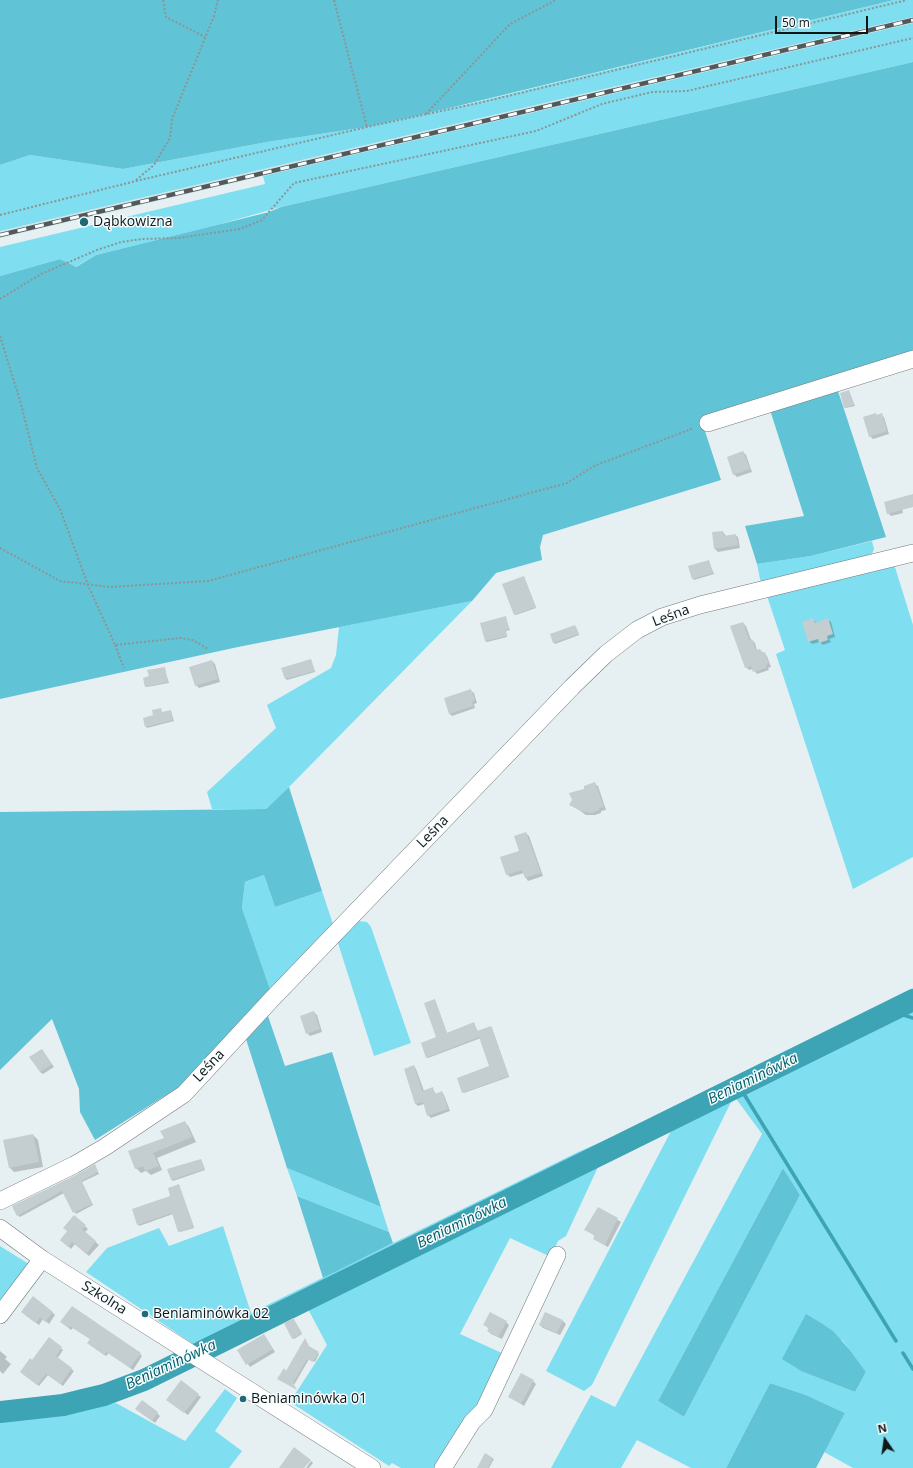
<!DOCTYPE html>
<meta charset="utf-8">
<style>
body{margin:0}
#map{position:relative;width:913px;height:1468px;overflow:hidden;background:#e6f0f2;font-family:"Open Sans",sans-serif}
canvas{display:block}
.north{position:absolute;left:865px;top:1420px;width:40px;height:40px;-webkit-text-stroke:3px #f5fdfe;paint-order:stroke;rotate:347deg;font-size:11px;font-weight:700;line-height:16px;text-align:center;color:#121516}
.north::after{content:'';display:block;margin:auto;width:14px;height:18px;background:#121516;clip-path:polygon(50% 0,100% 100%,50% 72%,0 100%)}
.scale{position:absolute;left:775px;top:16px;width:93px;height:18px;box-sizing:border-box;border:2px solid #121516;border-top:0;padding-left:5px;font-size:12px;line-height:14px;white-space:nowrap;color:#121516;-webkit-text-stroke:3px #f5fdfe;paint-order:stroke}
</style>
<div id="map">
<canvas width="913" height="1468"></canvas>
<div class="north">N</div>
<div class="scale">50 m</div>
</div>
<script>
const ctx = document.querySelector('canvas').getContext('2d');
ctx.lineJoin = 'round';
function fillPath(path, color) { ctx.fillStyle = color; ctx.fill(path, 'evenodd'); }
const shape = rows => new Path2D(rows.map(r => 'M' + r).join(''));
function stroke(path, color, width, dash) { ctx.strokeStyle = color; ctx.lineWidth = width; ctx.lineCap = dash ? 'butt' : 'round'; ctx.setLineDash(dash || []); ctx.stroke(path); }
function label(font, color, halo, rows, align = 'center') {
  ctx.font = font + ' "Open Sans",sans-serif'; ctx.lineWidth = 3; ctx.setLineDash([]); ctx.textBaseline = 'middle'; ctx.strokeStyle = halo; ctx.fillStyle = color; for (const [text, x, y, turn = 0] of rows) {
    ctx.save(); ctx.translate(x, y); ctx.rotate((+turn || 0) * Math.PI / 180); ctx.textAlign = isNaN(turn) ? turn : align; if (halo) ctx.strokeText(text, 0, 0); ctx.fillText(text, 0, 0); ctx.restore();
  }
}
const built = shape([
 [913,17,913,23,0,238,0,231,561,99]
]);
const green = shape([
 [894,0,913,0,913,17,561,99,0,231,0,165,30,155,123,169,267,142,367,127,473,103],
 [913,23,913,62,281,207,213,226,96,255,75,267,60,259,0,276,0,247,265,184,263,176],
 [872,541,874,549,872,554,761,584,757,564,811,556],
 [894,564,913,625,913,857,853,889,776,654,785,650,767,596],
 [472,601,289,787,266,809,212,809,207,792,276,728,267,705,331,668,336,655,339,627],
 [264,875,275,907,322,891,334,927,272,995,242,908,245,882],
 [358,921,367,922,371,927,411,1043,374,1056,337,940],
 [913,988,913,1468,853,1468,824,1452,845,1413,806,1395,770,1383,726,1468,691,1468,637,1440,621,1468,551,1468,591,1395,615,1407,762,1134,734,1096,592,1385,584,1391,546,1371,671,1131,598,1167,566,1236,558,1241,551,1257,510,1238,460,1334,504,1354,479,1410,437,1468,401,1468,392,1463,389,1466,290,1402,327,1345,308,1309,213,1355,195,1342,193,1344,86,1272,107,1248,159,1228,169,1246,223,1226,251,1313,576,1153,639,1125,726,1082],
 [783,1168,800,1195,684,1417,658,1401],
 [842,1340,850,1350,866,1372,855,1392,803,1372],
 [287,1168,381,1207,389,1232,297,1196],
 [0,1246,32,1266,0,1308],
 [225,1389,237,1398,215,1431,242,1451,229,1468,0,1468,0,1421,55,1414,116,1403,185,1441]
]);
const forest = shape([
 [0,0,894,0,425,114,367,127,267,142,123,169,30,155,0,165],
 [913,62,913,353,701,419,721,480,543,535,540,547,542,560,496,573,472,601,238,647,0,699,0,276,60,259,76,267,96,255,269,212,281,207],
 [837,388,886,537,811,556,757,564,745,526,804,516,770,410],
 [289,787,322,891,275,907,264,875,245,882,242,908,272,995,182,1085,95,1140,80,1112,79,1089,52,1019,0,1070,0,812,266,809],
 [268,1016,285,1066,332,1052,381,1207,287,1168,246,1039],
 [783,1168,800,1195,684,1417,658,1401],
 [297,1196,389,1232,393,1243,323,1278],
 [806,1314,821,1323,833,1331,850,1350,866,1372,855,1392,803,1372,782,1359],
 [770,1383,806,1395,845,1413,816,1468,726,1468]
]);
const shadow = shape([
 [849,391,855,406,846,408,845,407],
 [881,415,884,417,889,434,873,439,870,436],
 [743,452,746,455,752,472,737,477,734,474],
 [900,502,903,513,891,516,888,513],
 [723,532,726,536,735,535,738,537,740,548,718,552,715,549,713,533],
 [709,562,714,574,694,580,693,578],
 [524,577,536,608,516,615,514,614],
 [505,617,510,630,506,631,507,637,487,642,485,641],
 [813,619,816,623,828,620,831,622,835,637,829,639,831,642,823,645,820,642,812,644,809,641],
 [743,623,746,626,751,640,752,640,755,643,757,651,760,650,767,656,771,667,768,668,769,670,757,674,753,669,749,670,746,667],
 [576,627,579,635,555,644,554,643,551,635],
 [311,660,315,672,287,680,286,679,283,669],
 [212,661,215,664,220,682,199,688,196,685],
 [164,668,169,683,147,687,146,686],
 [471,691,474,693,477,703,474,704,475,708,452,716,449,713],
 [161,709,162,713,171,711,174,721,147,728,146,726],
 [595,784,598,786,606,810,601,811,601,813,595,815,586,815,570,804,586,789],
 [526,833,529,836,543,876,528,881,526,878,524,873,510,877,507,874,520,852],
 [435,1001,447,1033,474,1023,478,1032,491,1027,492,1028,509,1077,464,1093,463,1092,490,1067,481,1038,428,1058,427,1057,437,1037],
 [314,1012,317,1015,322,1032,310,1036,307,1033],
 [42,1050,54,1067,43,1074,40,1072],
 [414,1066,416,1069,424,1091,432,1088,436,1094,442,1092,444,1095,450,1111,431,1118,428,1115,424,1104,418,1106,416,1104],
 [185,1122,189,1127,196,1142,157,1158,162,1170,151,1175,146,1171,141,1173,136,1168,165,1139],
 [33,1135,38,1140,43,1167,14,1172,10,1168],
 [201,1160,205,1170,173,1181,172,1180,169,1170],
 [95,1166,99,1174,82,1182,93,1205,76,1214,64,1193,20,1217,18,1215],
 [179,1186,194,1228,180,1232,173,1214,139,1226,138,1224,172,1196],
 [598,1208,621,1222,608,1247,597,1241,594,1239,595,1236,586,1230],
 [74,1216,88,1229,85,1232,99,1245,89,1256,75,1244,71,1249,64,1242],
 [52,1312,55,1315,49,1324,43,1319,39,1325,25,1315],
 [546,1313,563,1321,566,1324,560,1335,543,1328,540,1325],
 [294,1320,302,1334,294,1339,293,1338],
 [61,1322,140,1354,142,1356,133,1370,109,1353,106,1356,90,1345,90,1339,73,1328,71,1330],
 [506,1322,509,1325,502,1339,491,1334,488,1331,489,1329,485,1325],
 [264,1335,275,1352,250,1367,238,1350],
 [49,1338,63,1350,57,1359,74,1371,63,1386,48,1375,39,1386,23,1374],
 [309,1348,319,1354,315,1362,309,1359,294,1385,287,1373],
 [0,1351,7,1357,5,1359,11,1364,3,1374,0,1371],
 [533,1381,536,1384,524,1406,509,1396],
 [198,1395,201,1397,188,1415,170,1402],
 [139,1411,157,1413,160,1416,155,1423],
 [492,1458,494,1459,489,1468,478,1468],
 [311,1461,313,1463,309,1468,306,1468]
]);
const stream = shape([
 [891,1011,913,1018],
 [739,1086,896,1341],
 [903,1353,913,1369]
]);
const river = shape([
 [0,1412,63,1405,83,1400,104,1395,144,1380,913,1000]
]);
const building = shape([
 [849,390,854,405,844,408,840,393],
 [876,413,877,415,882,413,887,431,869,437,863,417],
 [743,451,750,469,733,475,727,457],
 [913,494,913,507,887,514,884,502],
 [723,531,724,536,736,534,738,545,714,549,712,532],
 [709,560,713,573,692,579,688,566],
 [524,576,536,607,514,615,502,584],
 [506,616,509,629,505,630,507,636,485,641,480,623],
 [813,618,815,623,828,618,833,634,827,636,828,640,819,643,818,639,808,642,802,622],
 [743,622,749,640,752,639,756,650,760,649,762,653,765,652,769,664,766,665,766,668,753,672,751,666,745,668,730,626],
 [575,625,579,634,553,643,550,634],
 [311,659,315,671,285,679,281,668],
 [212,660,218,679,195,686,189,667],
 [165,667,168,682,145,687,143,678,149,676,147,670],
 [471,689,475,700,472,702,473,706,449,714,444,698],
 [161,708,162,712,171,710,173,720,145,727,143,718,153,715,152,710],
 [595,782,604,807,599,808,599,810,592,813,583,812,569,805,572,800,569,793,584,789,584,786],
 [526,832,541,873,525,878,522,870,506,875,500,857,519,851,514,836],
 [435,999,447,1033,474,1022,477,1031,491,1026,509,1076,462,1093,457,1078,489,1066,479,1037,426,1058,421,1043,436,1037,424,1003],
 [314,1011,320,1029,306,1034,300,1016],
 [42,1049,52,1064,40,1072,29,1057],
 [414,1065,422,1091,433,1087,435,1094,442,1091,448,1109,427,1116,423,1102,415,1104,404,1069],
 [185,1121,192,1137,153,1153,159,1166,145,1171,143,1166,135,1169,128,1151,164,1138,160,1131],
 [33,1134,39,1162,9,1168,3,1140],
 [201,1159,205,1169,171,1180,167,1169],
 [95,1164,98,1172,81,1181,92,1204,73,1213,62,1191,17,1216,12,1206,78,1174],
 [179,1184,194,1227,178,1232,172,1213,137,1225,132,1209,170,1196,168,1188],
 [598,1207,618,1218,605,1245,593,1239,595,1235,584,1230],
 [74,1215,86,1225,82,1229,96,1241,86,1254,72,1242,68,1247,60,1240,67,1231,63,1228],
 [33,1296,53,1312,45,1322,40,1317,36,1323,21,1312],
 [72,1306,141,1353,130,1368,106,1352,104,1355,87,1343,90,1339,70,1326,69,1328,60,1322],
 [490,1312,507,1321,498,1337,487,1331,489,1328,483,1325],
 [545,1312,563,1320,557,1333,539,1325],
 [293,1318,302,1333,292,1339,284,1323],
 [264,1334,273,1349,246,1365,237,1350],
 [49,1337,62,1347,56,1356,72,1368,61,1384,46,1374,37,1385,20,1372,30,1358,32,1360],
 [305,1338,309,1346,319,1352,313,1362,307,1359,293,1383,297,1390,277,1379,284,1368,286,1371],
 [521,1373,534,1380,521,1404,508,1397],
 [181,1380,199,1394,184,1413,166,1400],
 [142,1400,158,1412,152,1421,135,1409],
 [294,1447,311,1460,304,1468,279,1468],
 [485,1453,493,1458,488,1468,477,1468]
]);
const path = shape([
 [163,0,166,17,205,37],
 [334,0,367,127],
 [426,114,510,24,556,0],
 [136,180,154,165,170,138,172,119,214,16,218,0],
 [0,215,136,181,367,127,483,102,907,0],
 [0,299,41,274,97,250,121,242,142,239,178,238,240,229,262,220,294,183,536,131,602,104,652,92,687,91,913,38],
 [0,336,21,404,37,468,60,509,88,585,115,645,180,638,193,640,208,649],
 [0,548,60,581,110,587,208,581,567,483,594,466,694,428],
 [115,645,124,668]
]);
const minor = shape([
 [708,423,913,359],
 [0,1201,74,1165,105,1147,184,1094,270,1001,572,687,606,654,637,630,662,617,700,605,913,553],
 [0,1228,42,1259,372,1468],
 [0,1315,42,1259],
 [443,1468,472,1422,484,1410,557,1255]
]);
const rail = shape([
 [0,235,913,20]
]);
const markers = [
 [84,222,5,"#216975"],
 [145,1314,4,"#216975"],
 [243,1399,4,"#216975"]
];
const poiNames = [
 ["Dąbkowizna",93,222],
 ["Beniaminówka 02",153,1314],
 ["Beniaminówka 01",251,1399]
];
const streetNames = [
 ["Leśna",671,616,-21],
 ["Leśna",433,832,-46],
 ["Leśna",209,1066,-47],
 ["Szkolna",104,1298,32]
];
const waterNames = [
 ["Beniaminówka",753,1079,-26],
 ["Beniaminówka",462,1223,-26],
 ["Beniaminówka",171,1365,-25]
];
fillPath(built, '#d2e5e9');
fillPath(green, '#7fdeef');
fillPath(forest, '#61c4d6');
fillPath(shadow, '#0003');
stroke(stream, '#3da4b5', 3.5);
stroke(river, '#3da4b5', 22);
fillPath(building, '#c4cdcf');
stroke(minor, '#70797b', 18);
stroke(path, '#8d9495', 2, [2, 2]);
stroke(minor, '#fff', 17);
stroke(rail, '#53585a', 4.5);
stroke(rail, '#f5fdfe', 3, [9]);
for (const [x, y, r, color] of markers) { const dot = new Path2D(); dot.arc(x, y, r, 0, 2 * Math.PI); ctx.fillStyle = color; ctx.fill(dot); stroke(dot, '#f5fdfe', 1.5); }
label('14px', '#121516', '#f5fdfe', poiNames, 'left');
label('14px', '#121516', '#f5fdfe', streetNames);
label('italic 15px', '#055e6b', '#f5fdfe', waterNames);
</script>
